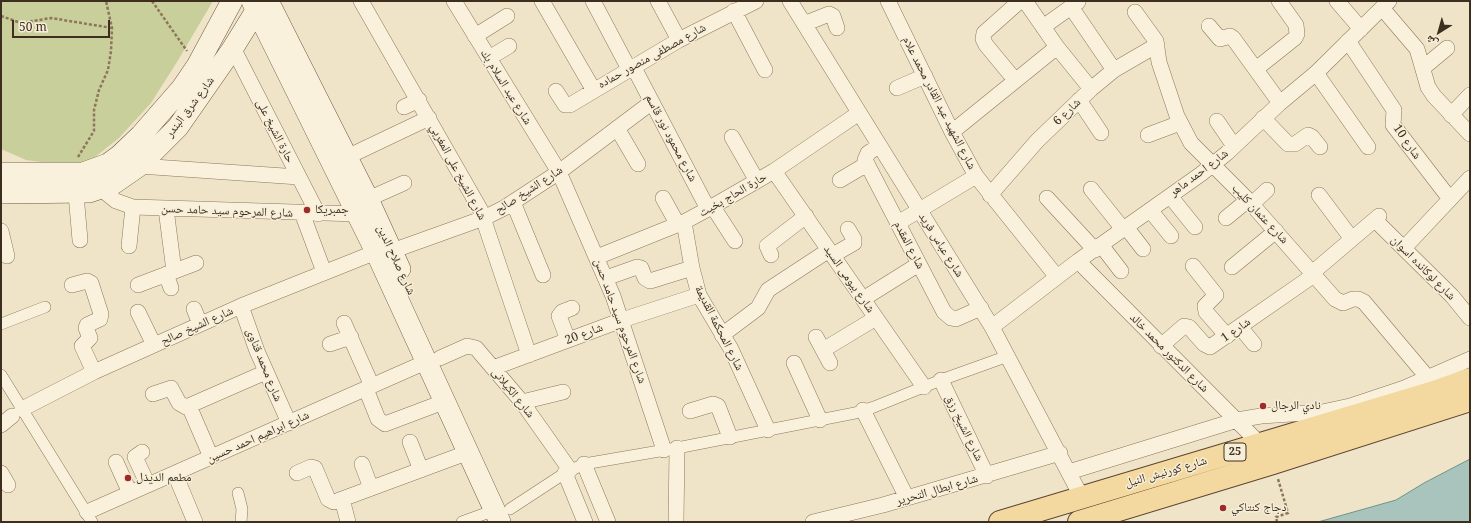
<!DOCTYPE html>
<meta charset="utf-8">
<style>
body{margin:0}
#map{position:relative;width:1471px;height:523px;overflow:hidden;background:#f0e4c8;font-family:"Noto Serif","Noto Naskh Arabic",serif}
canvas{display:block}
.frame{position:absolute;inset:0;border:2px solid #3d2e20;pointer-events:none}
.north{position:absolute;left:1419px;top:12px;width:40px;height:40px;-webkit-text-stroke:3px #f7eed8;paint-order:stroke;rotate:217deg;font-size:11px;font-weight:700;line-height:16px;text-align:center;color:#3d2e20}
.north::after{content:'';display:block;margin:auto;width:14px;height:18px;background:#3d2e20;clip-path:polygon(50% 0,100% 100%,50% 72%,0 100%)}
.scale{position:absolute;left:12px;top:20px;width:98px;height:18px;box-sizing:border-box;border:2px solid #3d2e20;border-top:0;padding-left:5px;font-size:12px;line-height:14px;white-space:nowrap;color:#3d2e20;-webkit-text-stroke:3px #f7eed8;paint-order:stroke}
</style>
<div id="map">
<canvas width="1471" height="523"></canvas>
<div class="frame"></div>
<div class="north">ش</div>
<div class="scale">50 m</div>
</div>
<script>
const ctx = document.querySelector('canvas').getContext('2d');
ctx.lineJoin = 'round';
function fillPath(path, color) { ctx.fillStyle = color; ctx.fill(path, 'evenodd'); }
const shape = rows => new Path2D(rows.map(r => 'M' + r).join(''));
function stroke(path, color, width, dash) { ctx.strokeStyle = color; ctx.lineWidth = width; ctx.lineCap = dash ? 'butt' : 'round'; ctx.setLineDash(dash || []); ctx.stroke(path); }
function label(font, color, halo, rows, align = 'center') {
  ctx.font = font + ' "Noto Serif","Noto Naskh Arabic",serif'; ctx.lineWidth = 3; ctx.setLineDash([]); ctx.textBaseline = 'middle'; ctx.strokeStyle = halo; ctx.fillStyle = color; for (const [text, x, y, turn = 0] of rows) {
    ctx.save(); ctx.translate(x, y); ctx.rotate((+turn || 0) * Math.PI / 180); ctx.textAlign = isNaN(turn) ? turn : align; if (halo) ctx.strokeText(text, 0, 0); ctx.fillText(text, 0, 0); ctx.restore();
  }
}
const green = shape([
 [1,1,213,1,177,62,151,103,119,138,90,161,63,165,26,160,1,149]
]);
const water = shape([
 [1470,459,1470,522,1318,522,1396,500,1424,483,1470,459]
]);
const path = shape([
 [152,1,187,51],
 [1,16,21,23,51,18,112,28],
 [78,157,94,131,94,110,99,90,108,70,111,51,112,28,106,1],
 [1277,522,1276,517,1288,513,1278,479]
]);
const pedestrian = shape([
 [1,324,45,307],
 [1,375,92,522],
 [238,493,242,509,241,522],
 [510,509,565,473,584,464,677,448,855,413,874,407,941,380,1008,356],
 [462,522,495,510]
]);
const minor = shape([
 [361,1,480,209,529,355],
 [454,1,559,172,613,296,664,450],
 [542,1,593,89],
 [593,1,629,69],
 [658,1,679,40],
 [790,1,992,327,1081,496],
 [888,1,952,132,976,176,1057,277],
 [1025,1,1057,47,1091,89],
 [1337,1,1361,29],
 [1071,7,1114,70],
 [1382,8,1417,49,1428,87,1434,96,1470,134],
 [734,11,765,70],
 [1135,12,1156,41,1159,62,1177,116,1191,143,1248,200,1335,299,1343,303,1353,299,1358,299,1364,302,1428,378],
 [804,24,829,14,833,16,837,28],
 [1209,26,1220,39,1230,36,1233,38,1280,103],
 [1043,27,1078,2],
 [475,36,507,16],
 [1348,41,1394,110,1393,125,1450,199],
 [233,48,318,214],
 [489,58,509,46],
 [633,66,708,209],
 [1423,68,1447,48],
 [1256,69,1295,38,1297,34,1296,25,1279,1],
 [1316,73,1368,147],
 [1015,80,986,45,983,39,984,33,1020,1],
 [897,88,925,76],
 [556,91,565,105,570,105,679,40,756,1],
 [1079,100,1101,133],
 [404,107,419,100],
 [1451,115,1470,95],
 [1263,118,1288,144,1295,144,1308,135,1312,137,1320,147],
 [1217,121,1234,146],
 [617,128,638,164],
 [952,132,1057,47],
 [1148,135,1180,123],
 [732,137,757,181],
 [879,146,868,153,865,160,944,312,951,318,956,319,981,308],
 [347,157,429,118],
 [139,166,299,177],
 [774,171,924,387],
 [840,180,867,164],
 [101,189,116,201,133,207,358,214],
 [1091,189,1123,229],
 [76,194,80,240],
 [990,195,1037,141,1091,89,1114,70,1157,45],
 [1319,195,1352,239],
 [1170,196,1195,227],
 [663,198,678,225],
 [1047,198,1095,250],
 [368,199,404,183],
 [513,202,543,275],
 [1252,204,1267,190],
 [713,207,735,241],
 [166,209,174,271],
 [1150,210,1171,236],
 [302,213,324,272],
 [1226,218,1248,200],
 [1375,220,1452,296,1470,318],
 [684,222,692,268,699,295,731,349,768,430],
 [898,223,976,176],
 [1126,227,1143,249],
 [1,231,7,256],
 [1101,245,1121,271],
 [129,246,133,207],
 [1404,248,1470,178],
 [392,251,484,218,504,208,559,172,652,102],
 [771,255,767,246,806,216],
 [833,255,854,243,854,239,848,229],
 [597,257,684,222,708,209,774,171,859,113],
 [1078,261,1260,444],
 [1193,266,1216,295,1205,306,1206,312,1227,336],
 [1232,267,1276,231],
 [1312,273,1379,216],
 [166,274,171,288],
 [606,278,637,267,641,268,645,278,650,281,692,268],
 [72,285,87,281,91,283,101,314,100,319,87,325,86,328,90,338,82,346,94,372],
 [138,285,196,263],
 [863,299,919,264],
 [241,306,257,351,289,423],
 [194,309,200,324],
 [138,312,154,345],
 [344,323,372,386],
 [992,327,1078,261,1201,174,1227,153,1280,103,1316,73,1389,1],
 [1240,327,1254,344],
 [722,335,758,308,768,290,829,250],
 [816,337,830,363],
 [568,340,559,316,562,312,572,308],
 [330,344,351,337],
 [1161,346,1184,326,1189,327,1204,344,1210,347,1213,345,1314,275],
 [823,350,876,318],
 [440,358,467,346,476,348,522,402,570,470],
 [794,363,820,420],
 [493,368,622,320,699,295],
 [941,380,987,476],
 [366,389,378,419,385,424,446,401],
 [153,394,171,388,179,403,186,407,266,372],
 [522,402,563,392],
 [189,406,211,457],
 [22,409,94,372,241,306,376,252],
 [863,410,907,498],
 [690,411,713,404,718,406,730,437],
 [1,425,12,416],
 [410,442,421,470],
 [142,452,135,457,148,485],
 [116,462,130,493],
 [362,464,371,488],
 [584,464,608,522],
 [1069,472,1237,420,1261,416,1322,412,1350,406,1404,388,1470,359],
 [1,473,8,485],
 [297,473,311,467,315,468,328,499,334,502,469,452],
 [565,473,585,522],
 [175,474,195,522],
 [342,499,348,522],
 [87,512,428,361],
 [676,522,677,448],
 [813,522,883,505,1060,453]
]);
const secondary = shape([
 [252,1,376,252,500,522],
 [268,1,368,199,400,269],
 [1,173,83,173,108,164,119,156,141,135,182,88,197,66,232,1],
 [1,193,89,192,113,184,139,166,178,127,233,48,262,1]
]);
const primary = shape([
 [1000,522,1434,392,1470,379],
 [1079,522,1273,463,1470,400]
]);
const markers = [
 [307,210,4,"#9e2a2b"],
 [1263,406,4,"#9e2a2b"],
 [128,478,4,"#9e2a2b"],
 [1223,508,4,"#9e2a2b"]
];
const shields = [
 [1235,452,22]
];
const shieldNames = [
 ["25",1235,452]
];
const streetNames = [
 ["شارع مصطفى منصور حماده",652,56,-29],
 ["شارع عبد السلام بك",506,87,58],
 ["شارع الشهيد عبد القادر محمد علام",939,103,63],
 ["شارع شرق البندر",190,107,-53],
 ["شارع 6",1067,112,-44],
 ["حارة الشيخ على",275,131,63],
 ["شارع محمود نور قاسم",671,138,62],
 ["شارع 10",1407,142,55],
 ["شارع الشيخ على المغربي",458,172,62],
 ["شارع احمد ماهر",1199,173,-37],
 ["شارع الشيخ صالح",529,190,-33],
 ["حارة الحاج بخيت",733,195,-30],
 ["شارع المرحوم سيد حامد حسن",227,211,2],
 ["شارع عثمان كليب",1260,214,47],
 ["شارع المقدم",909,245,62],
 ["شارع عباس فريد",941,245,58],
 ["شارع صلاح الدين",396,260,65],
 ["شارع لوكانده اسوان",1423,268,45],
 ["شارع بيومى السيد",849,279,55],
 ["شارع المرحوم سيد حامد حسن",620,321,70],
 ["شارع الشيخ صالح",197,326,-24],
 ["شارع المحكمة القديمة",719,328,63],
 ["شارع 1",1236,330,-35],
 ["شارع 20",584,334,-21],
 ["شارع الدكتور محمد خالد",1169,353,45],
 ["شارع محمد قناوى",264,365,68],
 ["شارع الكيلانى",513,393,51],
 ["شارع الشيخ رزق",964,428,64],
 ["شارع ابراهيم احمد حسين",258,437,-24],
 ["شارع كورنيش النيل",1166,472,-16],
 ["شارع ابطال التحرير",937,490,-16]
];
const poiNames = [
 ["جمبريكا",315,210],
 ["نادي الرجال",1271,406],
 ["مطعم الديذل",136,478],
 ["دجاج كنتاكي",1231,508]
];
fillPath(green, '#c9cf9b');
fillPath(water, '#a9c4bc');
stroke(water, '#6f938a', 1);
stroke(pedestrian, '#8d765c', 12);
stroke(minor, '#8d765c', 16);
stroke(secondary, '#6f573f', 22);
stroke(primary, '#5b4430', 24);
stroke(path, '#8d765c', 2.5, [3, 2]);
stroke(pedestrian, '#faf1dc', 11);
stroke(minor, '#faf1dc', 15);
stroke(secondary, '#faf1dc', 21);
stroke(primary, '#f3d9a0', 22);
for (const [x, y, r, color] of markers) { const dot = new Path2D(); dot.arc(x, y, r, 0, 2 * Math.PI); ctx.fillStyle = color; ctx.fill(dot); stroke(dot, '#f7eed8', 1.5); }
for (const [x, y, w] of shields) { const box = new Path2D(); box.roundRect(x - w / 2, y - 9, w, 18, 3); ctx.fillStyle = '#f7eed8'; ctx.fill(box); stroke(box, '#3d2e20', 1); }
label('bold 11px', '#3d2e20', null, shieldNames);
label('12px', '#3d2e20', '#f7eed8', streetNames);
label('12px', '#3d2e20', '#f7eed8', poiNames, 'left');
</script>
